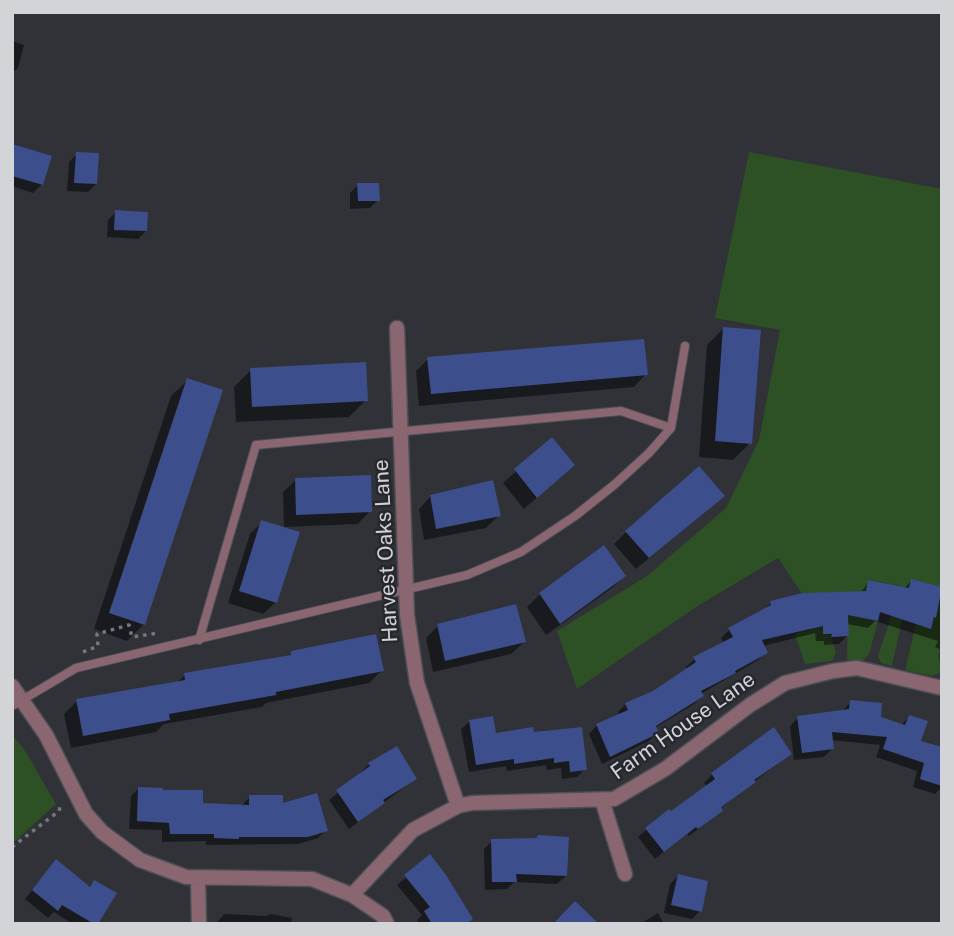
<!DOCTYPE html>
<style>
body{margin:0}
#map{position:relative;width:954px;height:936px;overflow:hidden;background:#303237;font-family:"Public Sans",sans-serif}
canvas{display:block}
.frame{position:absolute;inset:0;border:14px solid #d3d4d8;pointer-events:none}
</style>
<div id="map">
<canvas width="954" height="936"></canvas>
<div class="frame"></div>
</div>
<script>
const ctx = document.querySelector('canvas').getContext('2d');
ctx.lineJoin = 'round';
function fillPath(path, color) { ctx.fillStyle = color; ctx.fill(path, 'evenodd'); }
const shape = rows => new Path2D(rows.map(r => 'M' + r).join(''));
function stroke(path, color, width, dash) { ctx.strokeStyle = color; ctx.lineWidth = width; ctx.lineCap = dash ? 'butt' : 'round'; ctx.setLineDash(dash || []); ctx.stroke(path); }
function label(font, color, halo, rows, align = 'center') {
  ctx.font = font + ' "Public Sans",sans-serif'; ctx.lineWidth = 5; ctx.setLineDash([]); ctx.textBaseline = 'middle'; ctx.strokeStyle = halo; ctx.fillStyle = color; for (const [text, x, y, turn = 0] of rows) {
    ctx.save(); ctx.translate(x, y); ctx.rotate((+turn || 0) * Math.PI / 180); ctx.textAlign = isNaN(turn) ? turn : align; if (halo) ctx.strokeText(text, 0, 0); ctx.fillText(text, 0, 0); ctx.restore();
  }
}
const green = shape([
 [749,152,942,189,942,587,911,580,892,666,881,663,878,656,901,586,869,580,878,621,869,654,863,661,847,660,848,592,822,593,823,633,831,637,836,652,832,661,805,664,795,634,813,629,802,594,778,558,696,607,577,689,557,631,647,576,726,508,759,440,780,330,715,318],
 [942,595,942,640,938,655,942,672,932,676,905,670,916,624,931,628],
 [12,735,24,749,56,804,12,844]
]);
const shadow = shape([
 [12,41,24,45,18,68,12,73],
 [12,146,42,184,33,193,12,186],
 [77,154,96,184,88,192,67,191,69,162],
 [358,185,378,200,370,208,350,209,350,193],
 [116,212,146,231,138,239,107,237,108,220],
 [723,329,750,443,733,460,699,457,707,345],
 [428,359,646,374,634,387,419,406,416,371],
 [251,370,366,400,349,417,236,422,234,387],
 [188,380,144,624,127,641,94,629,171,396],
 [552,440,560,477,524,509,503,483],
 [296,480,370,511,358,524,284,527,283,492],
 [431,496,499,515,486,528,424,540,419,509],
 [710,508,636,569,614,544,626,532],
 [262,522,276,602,263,614,228,603,250,534],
 [604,547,624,576,612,588,546,635,527,607,540,594],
 [911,581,942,593,942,650,935,647,938,641,875,621,868,628,847,624,847,636,839,644,824,645,824,641,816,641,815,633,763,646,766,652,758,660,701,694,702,696,694,704,655,728,657,733,649,741,602,764,589,734,597,725,619,716,618,712,626,704,654,692,688,670,686,667,695,659,724,644,721,638,729,630,763,611,771,603,860,593,869,582,904,589],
 [438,626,524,642,511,654,433,672,426,638],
 [292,653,382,670,369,683,266,703,262,707,164,724,156,732,71,748,64,714,77,701,177,683,185,675,288,657],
 [851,702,879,718,900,726,909,717,918,742,942,748,942,787,935,794,913,787,917,771,876,757,880,745,831,740,832,749,824,757,794,760,790,726,798,718,843,710],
 [470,721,495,735,533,734,585,769,577,777,562,779,561,768,547,770,546,765,507,771,506,766,469,772,461,729],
 [790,754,720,808,721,810,713,818,689,836,687,833,655,859,638,837,668,811,670,814,707,786,704,783,712,775],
 [369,764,415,779,349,829,329,800,362,774,361,772],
 [139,788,201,804,242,805,250,797,281,806,326,830,318,838,298,844,206,845,206,841,162,842,162,830,129,829,131,796],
 [492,841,566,876,557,884,514,882,507,889,485,890,484,849],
 [430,857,469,921,470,924,419,924,417,920,422,915,397,885],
 [49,870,88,888,94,882,96,924,73,924,54,912,48,918,25,899],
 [678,876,700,911,692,919,664,913,670,884],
 [658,913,664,924,640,924],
 [224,914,267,916,270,914,292,918,291,924,216,924]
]);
const building = shape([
 [12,144,52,156,43,185,12,176],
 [76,152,99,153,97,184,74,183],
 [357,183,379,183,380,201,358,201],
 [115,210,148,212,147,231,114,230],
 [723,327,761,330,752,444,715,441],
 [644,339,648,375,431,394,427,357],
 [366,362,368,401,252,407,250,368],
 [187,378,223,390,145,625,109,613],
 [552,437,575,465,537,498,514,469],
 [699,466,725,496,649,558,625,531],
 [371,475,372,512,296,515,295,478],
 [493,480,501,516,436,529,430,495],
 [261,520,300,532,277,603,239,591],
 [604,545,626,576,560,624,539,593],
 [911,579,942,587,936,618,934,617,931,629,880,612,878,621,848,615,849,636,831,637,832,634,823,634,823,626,762,640,768,653,735,671,736,673,701,691,704,696,656,726,659,733,610,757,596,724,628,710,625,703,653,691,696,662,693,657,733,637,728,628,771,605,770,601,803,593,866,591,868,580,909,588],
 [516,604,526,642,445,661,437,624],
 [376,634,384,671,276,692,276,695,169,714,170,720,83,736,76,699,185,680,184,673,291,655,291,651],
 [850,700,882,703,881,717,905,725,909,715,928,721,921,741,942,747,942,786,920,779,924,763,883,749,887,737,832,732,834,749,802,753,797,716,849,709],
 [493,716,496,733,533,727,534,732,582,727,587,770,570,772,569,761,554,763,554,758,514,764,514,759,476,765,469,720],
 [774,727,792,754,754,780,756,782,721,807,723,811,698,829,696,827,664,852,645,828,669,809,671,811,715,779,711,773],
 [397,746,417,779,383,800,385,803,358,822,336,790,370,766,368,763],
 [138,787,163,788,163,790,203,790,203,803,249,805,249,795,283,795,283,803,317,793,328,831,308,837,239,837,239,839,214,838,214,834,170,834,169,823,137,821],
 [538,835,569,837,567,876,516,874,517,882,492,882,491,839,537,838],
 [430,854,446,875,473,919,466,924,432,924,424,911,430,907,404,875],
 [56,859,90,887,94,880,117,893,98,924,94,924,62,905,58,911,32,890],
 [678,874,708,881,702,912,671,905],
 [575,901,599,924,553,924]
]);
const path = shape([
 [83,652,98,646,97,634,129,625,132,637,159,633],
 [12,847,59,811,60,807]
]);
const lane = shape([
 [199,640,256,445,621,411,671,428],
 [12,706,76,668,467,575,521,552,575,516,614,485,649,453,671,428,685,346]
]);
const street = shape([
 [397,328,407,615,417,683,458,806],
 [12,686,46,735,86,814,102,832,140,860,186,877,312,879,352,895,383,916,387,924],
 [602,800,625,874],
 [198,878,199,924],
 [352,895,413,830,458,806,472,803,614,799,665,769,750,705,785,683,833,671,857,668,942,688]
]);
const streetNames = [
 ["Harvest Oaks Lane",386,551,-93],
 ["Farm House Lane",683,726,-35]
];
fillPath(green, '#2d5025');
fillPath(shadow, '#0007');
fillPath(building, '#3c4e8c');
stroke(lane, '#4d4f54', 10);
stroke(street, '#4d4f54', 17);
stroke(path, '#76787c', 3.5, [3.5, 5]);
stroke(lane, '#896670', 8);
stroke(street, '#896670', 14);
label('21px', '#d3d4d8', '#26282d', streetNames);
</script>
